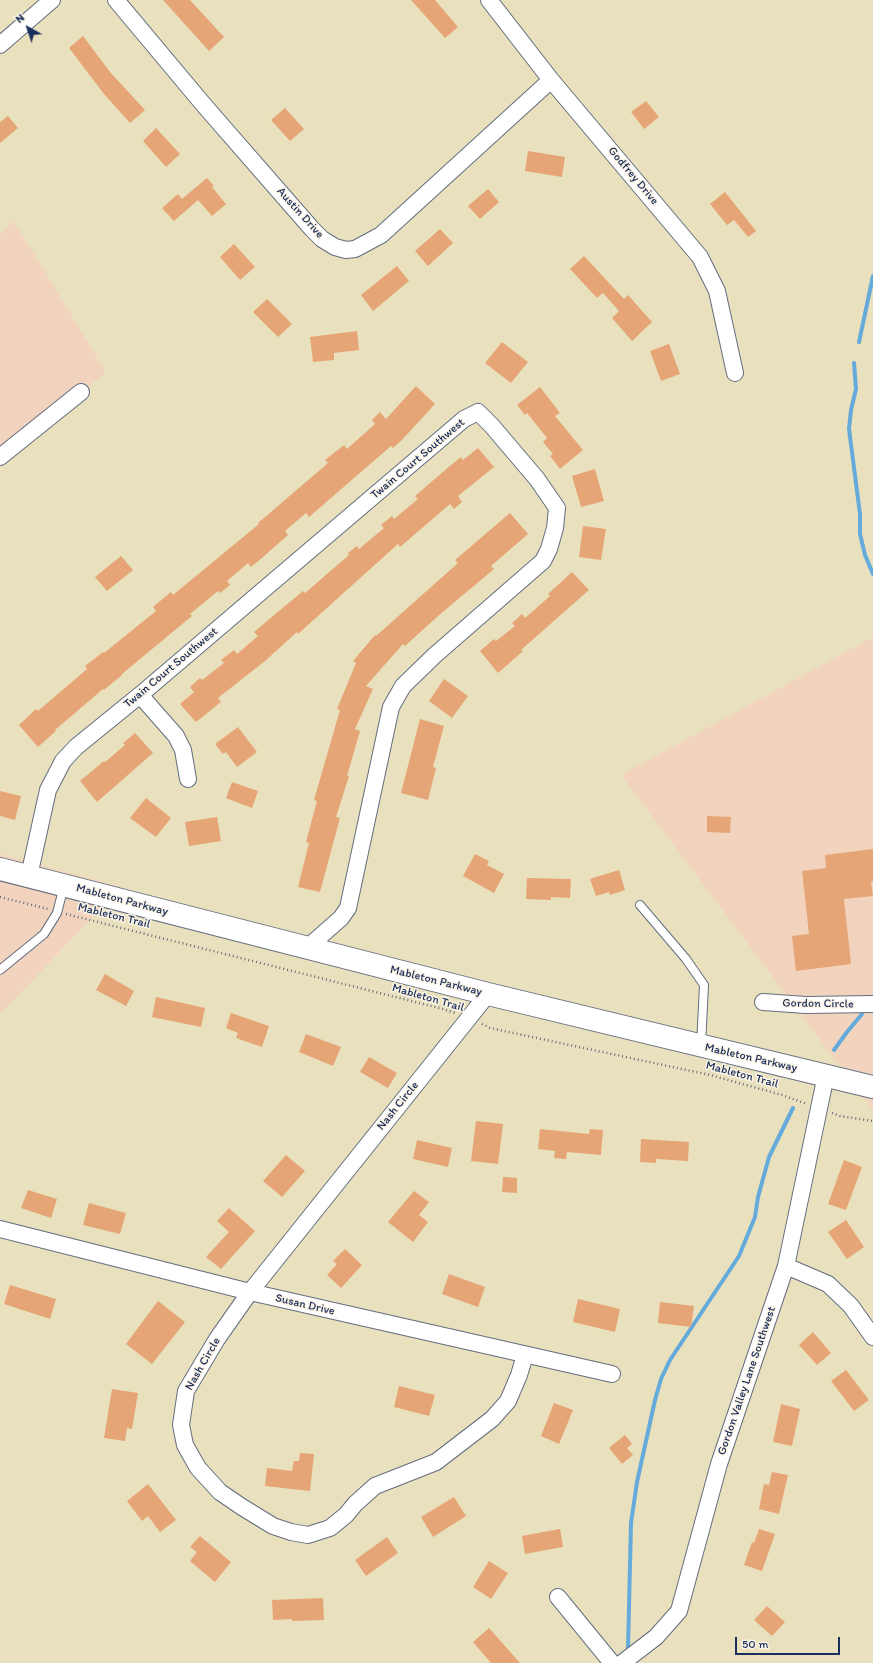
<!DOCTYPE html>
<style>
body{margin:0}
#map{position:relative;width:873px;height:1663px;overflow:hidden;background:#e9e1bd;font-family:Itim,sans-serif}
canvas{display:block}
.north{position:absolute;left:8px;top:8px;width:40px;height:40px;-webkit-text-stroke:3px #fcf5e5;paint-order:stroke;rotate:320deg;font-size:11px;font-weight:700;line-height:16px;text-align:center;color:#1b2f5e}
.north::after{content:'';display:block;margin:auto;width:14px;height:18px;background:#1b2f5e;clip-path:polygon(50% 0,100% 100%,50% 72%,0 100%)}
.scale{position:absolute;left:735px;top:1637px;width:105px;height:18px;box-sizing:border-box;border:2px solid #1b2f5e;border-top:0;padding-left:5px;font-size:12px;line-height:14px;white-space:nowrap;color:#1b2f5e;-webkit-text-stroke:3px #fcf5e5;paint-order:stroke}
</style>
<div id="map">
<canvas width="873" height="1663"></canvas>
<div class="north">N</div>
<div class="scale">50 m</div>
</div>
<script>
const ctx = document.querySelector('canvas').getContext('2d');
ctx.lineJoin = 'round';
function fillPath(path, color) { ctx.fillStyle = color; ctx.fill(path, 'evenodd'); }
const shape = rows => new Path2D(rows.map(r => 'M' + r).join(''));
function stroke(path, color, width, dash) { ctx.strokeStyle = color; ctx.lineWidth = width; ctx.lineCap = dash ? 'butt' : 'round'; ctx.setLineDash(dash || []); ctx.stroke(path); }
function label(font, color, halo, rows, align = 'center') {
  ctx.font = font + ' Itim,sans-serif'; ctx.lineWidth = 3; ctx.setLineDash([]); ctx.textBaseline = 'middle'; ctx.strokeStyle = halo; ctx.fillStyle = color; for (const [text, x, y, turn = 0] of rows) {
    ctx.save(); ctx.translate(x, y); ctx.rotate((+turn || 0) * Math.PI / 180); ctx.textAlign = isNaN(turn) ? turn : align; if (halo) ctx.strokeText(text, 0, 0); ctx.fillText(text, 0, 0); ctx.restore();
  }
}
const built = shape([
 [14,221,106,372,0,459,0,235],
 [873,637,873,1110,621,775],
 [0,854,122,887,0,1014]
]);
const stream = shape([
 [859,342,873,276],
 [854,363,856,389,851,410,849,429,860,514,860,534,865,555,873,574],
 [834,1050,847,1032,862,1014],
 [628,1649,631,1523,637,1482,655,1400,661,1379,670,1360,739,1256,755,1217,758,1197,769,1157,793,1108]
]);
const building = shape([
 [163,0,190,0,224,37,209,51],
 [411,0,435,0,458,27,445,38],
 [83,36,110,72,145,110,130,123,104,94,69,48],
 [646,101,659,117,644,129,631,112],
 [285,108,304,129,290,141,271,120],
 [8,116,18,128,0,143,0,122],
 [156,128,180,154,166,167,143,141],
 [528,151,565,157,562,177,525,171],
 [207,178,214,186,212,187,226,204,212,216,198,200,174,221,162,208,178,194,182,199],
 [488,189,499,202,480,219,468,206],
 [725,192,756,231,748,237,734,220,727,225,710,204],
 [440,229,453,243,428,266,415,251],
 [234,244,255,267,240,280,220,257],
 [584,256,624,299,628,295,652,322,632,341,612,318,619,311,603,293,597,298,570,269],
 [397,266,409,281,373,311,361,295],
 [267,299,292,324,278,337,253,312],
 [357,331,359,350,334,353,334,360,313,362,310,337],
 [502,342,528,362,511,383,485,363],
 [669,344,680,374,661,381,650,351],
 [416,386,435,404,402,440,393,448,391,446,309,517,306,513,285,531,288,535,263,557,251,567,248,563,227,581,230,585,220,593,218,591,190,614,192,616,122,674,122,675,104,690,103,689,55,730,56,731,38,747,19,725,36,709,38,711,87,669,85,666,103,652,104,653,156,611,153,607,171,592,173,595,259,524,258,523,328,463,325,460,344,445,347,449,375,424,372,420,380,412,386,419],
 [540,387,560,413,555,416,583,450,560,469,550,456,553,454,543,442,547,438,527,413,525,415,517,405],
 [478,448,494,467,458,496,462,502,454,509,450,504,400,547,398,544,298,634,297,632,265,661,218,698,221,702,196,722,180,704,194,692,190,687,200,678,202,680,224,663,221,660,234,650,237,654,258,636,254,632,267,621,303,591,305,593,349,555,348,553,357,546,359,549,384,528,381,525,392,516,394,519,418,499,415,496,451,465,461,457,463,460],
 [595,469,604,501,581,507,572,476],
 [510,513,528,534,491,566,494,569,438,616,405,646,403,644,366,686,373,689,355,729,360,731,347,776,349,776,336,817,340,818,320,892,298,887,309,843,306,842,317,801,314,800,340,710,337,709,356,663,353,661,375,635,376,636,458,563,455,560],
 [583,526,606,529,601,560,579,557],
 [121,556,133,570,107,591,95,577],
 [572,572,589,590,521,650,523,651,498,673,480,651,494,639,496,641,515,626,512,623,522,614,525,618,550,596,548,594],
 [444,679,468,696,452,718,429,701],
 [420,719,444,726,433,767,436,768,428,800,401,793],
 [238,727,257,752,237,767,226,752,223,754,215,744],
 [135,733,153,753,97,802,80,781,104,761,105,762,125,745,123,743],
 [232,782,258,791,252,808,226,798],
 [0,791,21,796,15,820,0,816],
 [146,798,171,818,156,837,130,818],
 [707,816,731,817,730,833,707,832],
 [217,817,221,841,189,846,185,822],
 [873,849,873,881,871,882,873,896,844,899,851,964,796,971,792,936,809,934,802,871,826,868,825,855],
 [475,854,489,861,487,865,504,874,494,893,463,876],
 [619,870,625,890,610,895,609,892,596,896,590,879],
 [527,878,571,879,570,898,551,897,551,900,526,899],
 [105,974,134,991,126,1006,96,990],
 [156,997,205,1008,201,1027,152,1017],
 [231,1013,269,1026,262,1047,236,1038,238,1033,226,1028],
 [306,1034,341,1047,333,1066,299,1052],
 [369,1057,397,1073,388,1088,360,1072],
 [476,1121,503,1124,498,1164,471,1161],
 [540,1129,589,1134,590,1129,603,1130,601,1155,567,1152,566,1159,554,1158,555,1151,538,1149],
 [641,1139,689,1142,688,1161,656,1159,656,1163,640,1162],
 [417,1140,452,1148,448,1167,413,1159],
 [286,1155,305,1171,282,1197,263,1181],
 [844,1160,862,1167,846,1210,828,1204],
 [503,1177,517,1178,517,1193,502,1192],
 [28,1190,57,1199,51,1218,21,1208],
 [414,1191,429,1202,419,1215,428,1222,413,1242,388,1222],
 [89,1203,126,1213,120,1234,83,1225],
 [229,1208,255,1231,221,1269,206,1257,229,1232,217,1221],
 [846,1220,864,1247,847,1259,828,1232],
 [345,1249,362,1265,341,1288,327,1275,337,1264,333,1261],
 [449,1274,485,1287,478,1307,442,1294],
 [10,1285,56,1299,50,1319,4,1304],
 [578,1299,620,1309,615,1332,573,1322],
 [158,1301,185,1322,152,1364,126,1344],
 [660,1302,694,1306,691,1327,658,1323],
 [813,1332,831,1353,817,1365,799,1345],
 [846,1370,869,1400,854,1411,831,1381],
 [399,1386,435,1395,429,1416,394,1407],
 [112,1389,138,1393,132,1429,127,1428,125,1441,104,1438],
 [554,1403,573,1410,559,1444,541,1436],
 [781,1404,800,1409,792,1446,773,1442],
 [625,1435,632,1444,627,1448,633,1455,622,1464,609,1448],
 [300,1453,314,1454,310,1491,265,1486,267,1468,292,1471,294,1461,299,1461],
 [772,1472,788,1475,779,1514,759,1509,764,1484,769,1485],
 [148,1484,176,1520,160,1532,148,1516,142,1521,127,1501],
 [454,1497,466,1516,433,1537,421,1517],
 [560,1529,563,1547,525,1554,522,1536],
 [759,1529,775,1534,762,1571,744,1565,752,1542,754,1543],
 [200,1536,231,1562,215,1582,190,1561,197,1552,190,1547],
 [387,1537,398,1553,366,1576,355,1560],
 [489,1561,508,1573,491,1599,473,1587],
 [323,1598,324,1620,292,1621,292,1619,273,1620,272,1600],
 [767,1606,785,1622,772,1636,754,1620],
 [489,1628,520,1663,491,1663,473,1642]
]);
const path = shape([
 [0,897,48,909],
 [66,914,443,1009,455,1013],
 [482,1024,490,1028,710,1075,782,1095,807,1104],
 [832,1113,840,1116,873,1121]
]);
const service = shape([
 [640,905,686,959,704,985,701,1046],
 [0,970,44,934,57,913,64,886]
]);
const minor = shape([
 [116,0,203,104,312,229,322,239,335,247,346,250,355,249,381,235,551,80],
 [489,0,551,80,700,257,717,291,735,373],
 [0,45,52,0],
 [0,457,81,392],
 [140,695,176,736,183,750,188,779],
 [29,876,48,790,63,761,76,747,140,695,464,419,478,412,492,426,537,479,557,508,555,528,549,549,543,561,435,655,403,686,391,707,348,908,341,918,307,948],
 [488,994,250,1292,217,1339,186,1391,181,1425,185,1445,198,1468,220,1492,242,1507,273,1526,291,1532,308,1535,330,1528,346,1515,355,1504,375,1486,436,1462,492,1419,508,1401,519,1375,525,1355],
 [763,1002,806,1005,873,1004],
 [0,1229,250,1292,612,1374],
 [786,1266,828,1284,851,1306,873,1337],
 [558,1597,612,1663],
 [622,1663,656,1637,679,1611,719,1464,786,1266,826,1075]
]);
const secondary = shape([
 [0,869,488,994,873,1087]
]);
const streetNames = [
 ["Godfrey Drive",633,176,50],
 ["Austin Drive",300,213,48],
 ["Twain Court Southwest",418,459,-40],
 ["Twain Court Southwest",171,668,-40],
 ["Mableton Parkway",122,900,15],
 ["Mableton Trail",114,916,14],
 ["Mableton Parkway",436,981,14],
 ["Mableton Trail",428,998,16],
 ["Gordon Circle",818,1004,1],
 ["Mableton Parkway",751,1058,13],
 ["Mableton Trail",742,1075,15],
 ["Nash Circle",398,1106,-51],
 ["Susan Drive",305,1305,13],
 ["Nash Circle",203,1364,-60],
 ["Gordon Valley Lane Southwest",747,1381,-71]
];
fillPath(built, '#f2d4be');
stroke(stream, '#64aada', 4);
fillPath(building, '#e6a576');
stroke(service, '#636d7f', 10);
stroke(minor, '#636d7f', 18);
stroke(secondary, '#636d7f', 24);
stroke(path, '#636d7f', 2.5, [1, 3]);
stroke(service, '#fff', 8);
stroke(minor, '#fff', 16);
stroke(secondary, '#fff', 22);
label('12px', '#1b2f5e', '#fcf5e5', streetNames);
</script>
